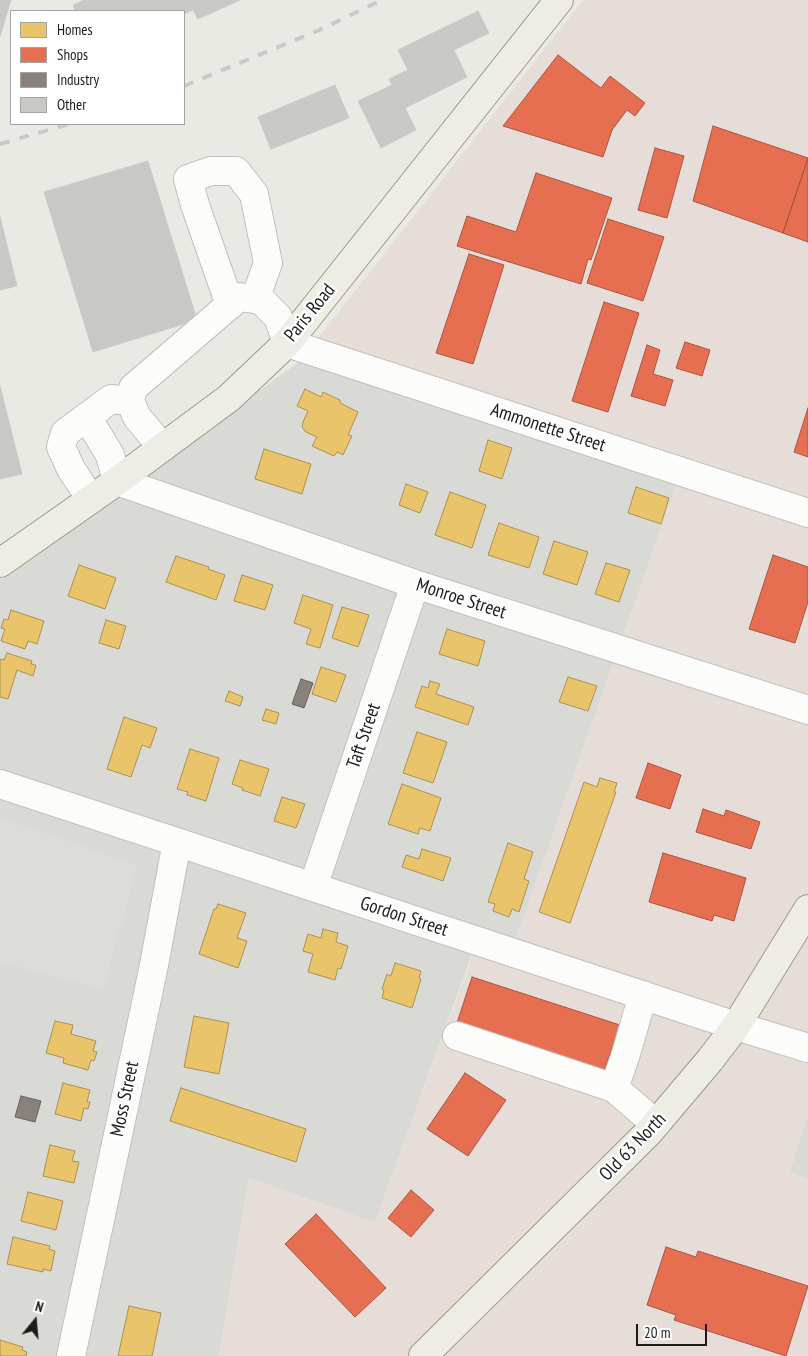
<!DOCTYPE html>
<style>
body{margin:0}
#map{position:relative;width:808px;height:1356px;overflow:hidden;background:#eaeae5;font-family:"PT Sans Narrow",sans-serif}
canvas{display:block}
.legend{position:absolute;left:10px;top:10px;width:175px;height:115px;box-sizing:border-box;background:#fff;border:1px solid #a4a4a4;margin:0;padding:6px 9px;list-style:none;font-size:15px;color:#1c1c1c}
.legend li{display:flex;align-items:center;gap:10px;height:25px}
.legend b{width:25px;border:1px solid #a4a4a4}
.north{position:absolute;left:10px;top:1296px;width:50px;height:50px;-webkit-text-stroke:4px #fff;paint-order:stroke;rotate:17deg;font-size:14px;font-weight:700;line-height:20px;text-align:center;color:#1c1c1c}
.north::after{content:'';display:block;margin:auto;width:18px;height:22px;background:#1c1c1c;clip-path:polygon(50% 0,100% 100%,50% 72%,0 100%)}
.scale{position:absolute;left:636px;top:1324px;width:71px;height:22px;box-sizing:border-box;border:2px solid #1c1c1c;border-top:0;padding-left:6px;font-size:15px;line-height:18px;white-space:nowrap;color:#1c1c1c;-webkit-text-stroke:4px #fff;paint-order:stroke}
</style>
<div id="map">
<canvas width="808" height="1356"></canvas>
<ul class="legend">
<li><b style="height:14px;background:#e9c46a"></b>Homes</li>
<li><b style="height:14px;background:#e76f51"></b>Shops</li>
<li><b style="height:14px;background:#8a817c"></b>Industry</li>
<li><b style="height:14px;background:#c8c8c5"></b>Other</li>
</ul>
<div class="north">N</div>
<div class="scale">20 m</div>
</div>
<script>
const ctx = document.querySelector('canvas').getContext('2d');
ctx.lineJoin = 'round';
function fillPath(path, color) { ctx.fillStyle = color; ctx.fill(path, 'evenodd'); }
const shape = rows => new Path2D(rows.map(r => 'M' + r).join(''));
function stroke(path, color, width, dash) { ctx.strokeStyle = color; ctx.lineWidth = width; ctx.lineCap = dash ? 'butt' : 'round'; ctx.setLineDash(dash || []); ctx.stroke(path); }
function label(font, color, halo, rows, align = 'center') {
  ctx.font = font + ' "PT Sans Narrow",sans-serif'; ctx.lineWidth = 5; ctx.setLineDash([]); ctx.textBaseline = 'middle'; ctx.strokeStyle = halo; ctx.fillStyle = color; for (const [text, x, y, turn = 0] of rows) {
    ctx.save(); ctx.translate(x, y); ctx.rotate((+turn || 0) * Math.PI / 180); ctx.textAlign = isNaN(turn) ? turn : align; if (halo) ctx.strokeText(text, 0, 0); ctx.fillText(text, 0, 0); ctx.restore();
  }
}
const residential = shape([
 [300,361,680,475,513,947,478,937,375,1223,249,1178,219,1356,0,1356,0,580],
 [808,1115,808,1179,789,1173]
]);
const commercial = shape([
 [583,0,808,0,808,1115,789,1172,808,1179,808,1356,219,1356,249,1178,375,1222,479,937,513,947,680,475,300,361]
]);
const parking = shape([
 [0,818,138,865,103,989,0,962]
]);
const homes = shape([
 [305,389,321,397,323,392,340,400,340,403,358,412,348,435,352,436,343,455,337,452,334,456,312,446,317,437,306,432,302,427,303,422,308,411,297,406,305,389],
 [488,440,512,448,502,479,479,471,488,440],
 [264,449,311,464,302,494,255,479,264,449],
 [406,484,428,492,420,513,399,505,406,484],
 [636,487,669,498,661,524,628,513,636,487],
 [450,492,486,505,472,548,435,535,450,492],
 [499,523,539,537,529,568,488,555,499,523],
 [554,541,588,552,577,585,543,574,554,541],
 [176,556,209,567,208,569,225,575,216,600,166,582,176,556],
 [606,563,630,570,619,602,595,594,606,563],
 [79,565,116,578,105,609,68,596,79,565],
 [242,575,273,585,265,610,234,601,242,575],
 [303,595,333,605,320,648,306,644,311,629,294,623,303,595],
 [342,607,369,615,358,647,332,638,342,607],
 [11,610,44,621,37,644,28,641,25,649,1,641,5,629,1,628,4,619,8,620,11,610],
 [106,620,126,626,119,649,99,643,106,620],
 [447,629,485,641,478,666,439,654,447,629],
 [7,653,32,661,31,664,36,665,33,676,17,670,8,699,0,697,0,659,4,660,7,653],
 [321,667,346,675,336,702,312,694,321,667],
 [568,677,597,686,588,711,559,702,568,677],
 [430,681,440,684,436,694,474,707,468,725,415,707,422,686,428,688,430,681],
 [229,691,243,697,240,706,225,701,229,691],
 [266,709,279,713,276,724,262,720,266,709],
 [124,717,157,728,150,748,142,745,131,777,107,769,124,717],
 [417,732,447,742,433,783,403,773,417,732],
 [190,749,219,758,206,801,187,795,188,792,177,789,190,749],
 [240,760,269,769,260,796,242,790,243,788,232,784,240,760],
 [600,778,617,783,614,792,616,792,570,923,539,912,584,782,597,787,600,778],
 [402,784,441,798,430,831,420,828,418,834,388,824,402,784],
 [282,797,305,804,296,828,274,821,282,797],
 [508,843,533,852,524,879,529,881,519,912,512,909,509,917,493,911,495,904,488,902,508,843],
 [422,849,451,858,443,881,402,867,406,855,419,859,422,849],
 [218,904,246,913,237,938,247,941,238,968,199,954,214,909,216,909,218,904],
 [323,929,338,933,336,942,348,946,341,969,338,968,335,980,308,972,313,954,303,951,308,934,321,938,323,929],
 [395,963,421,971,419,978,421,979,412,1008,382,998,384,990,382,989,387,974,391,976,395,963],
 [194,1016,229,1023,219,1074,184,1067,194,1016],
 [55,1021,73,1025,71,1034,96,1041,93,1051,97,1052,94,1061,91,1060,88,1070,63,1063,64,1058,46,1053,55,1021],
 [63,1083,90,1090,87,1102,90,1102,88,1109,84,1108,81,1121,55,1114,63,1083],
 [181,1088,306,1129,296,1162,170,1121,181,1088],
 [50,1145,75,1151,72,1161,79,1162,74,1183,43,1176,50,1145],
 [28,1192,63,1201,56,1230,21,1221,28,1192],
 [13,1237,50,1246,49,1249,55,1251,51,1271,43,1269,43,1272,7,1264,13,1237],
 [129,1306,161,1313,152,1356,118,1356,129,1306],
 [0,1340,23,1347,22,1350,27,1352,26,1356,0,1356,0,1340]
]);
const shops = shape([
 [558,55,601,88,610,76,645,103,635,116,627,110,612,130,603,157,503,126,558,55],
 [713,126,808,158,783,233,693,201,713,126],
 [655,148,684,156,667,218,638,210,655,148],
 [808,158,808,242,783,233,808,158],
 [536,173,612,198,591,260,588,259,581,284,457,246,467,216,516,232,536,173],
 [608,219,664,237,643,301,587,283,608,219],
 [469,254,504,265,473,364,436,353,469,254],
 [604,302,639,313,608,412,572,401,604,302],
 [685,342,710,350,702,376,676,368,685,342],
 [647,345,660,350,653,374,673,380,665,406,631,396,647,345],
 [808,408,808,457,794,452,808,408],
 [773,555,808,567,808,602,795,643,749,629,773,555],
 [648,763,681,775,670,809,636,798,648,763],
 [703,809,724,816,726,810,760,822,751,849,696,832,703,809],
 [663,853,746,878,734,921,714,915,712,921,649,902,663,853],
 [472,977,620,1025,603,1074,456,1026,472,977],
 [465,1073,506,1100,468,1156,427,1129,465,1073],
 [411,1190,434,1210,411,1237,388,1218,411,1190],
 [316,1214,386,1288,355,1317,285,1244,316,1214],
 [666,1247,696,1257,698,1251,808,1286,786,1356,674,1320,676,1315,647,1305,666,1247]
]);
const industry = shape([
 [301,679,313,683,304,708,292,704,301,679],
 [21,1096,41,1101,35,1122,15,1117,21,1096]
]);
const building = shape([
 [0,0,11,0,0,36,0,0],
 [84,0,240,0,198,19,193,10,184,14,184,11,75,11,73,5,84,0],
 [478,11,489,33,454,50,467,77,405,108,416,130,381,148,358,101,392,85,389,79,408,70,398,50,478,11],
 [335,85,349,118,271,149,258,117,335,85],
 [148,161,197,320,93,352,44,192,148,161],
 [0,217,17,286,0,290,0,217],
 [0,386,22,474,0,479,0,386]
]);
const minor = shape([
 [230,305,195,205,188,179,211,171,236,171,254,194,268,263,255,299],
 [87,417,110,455,117,481,415,584,808,710],
 [162,447,137,417,130,401,133,388,239,297,261,300,278,317,287,343,808,513],
 [91,499,71,469,61,447,65,433,111,399,130,401],
 [0,784,736,1026,808,1048],
 [313,887,415,584],
 [457,1036,614,1088,656,1124],
 [614,1088,625,1057,643,995],
 [71,1356,153,970,177,842]
]);
const major = shape([
 [0,563,117,481,229,398,287,343,559,0],
 [423,1356,649,1132,710,1060,736,1026,808,909]
]);
const rail = shape([
 [184,86,317,31,382,0],
 [0,144,69,124]
]);
const streetNames = [
 ["Paris Road",310,313,-51],
 ["Ammonette Street",548,428,18],
 ["Monroe Street",461,599,18],
 ["Taft Street",364,736,-71],
 ["Gordon Street",404,917,18],
 ["Moss Street",125,1099,-78],
 ["Old 63 North",633,1147,-46]
];
fillPath(residential, '#d9d9d6');
fillPath(commercial, '#e7ddd8');
fillPath(parking, '#dcdcda');
fillPath(homes, '#e9c46a');
stroke(homes, '#ac9253', 1);
fillPath(shops, '#e76f51');
stroke(shops, '#aa5641', 1);
fillPath(industry, '#8a817c');
stroke(industry, '#69635f', 1);
fillPath(building, '#c8c8c5');
stroke(building, '#cdcbc7', 1);
stroke(minor, '#c0c0bd', 30);
stroke(major, '#9d9a85', 30);
stroke(minor, '#fcfcfb', 28);
stroke(major, '#eeede5', 28);
stroke(rail, '#c9c9c8', 4, [10, 10]);
label('19px', '#1c1c1c', '#fff', streetNames);
</script>
